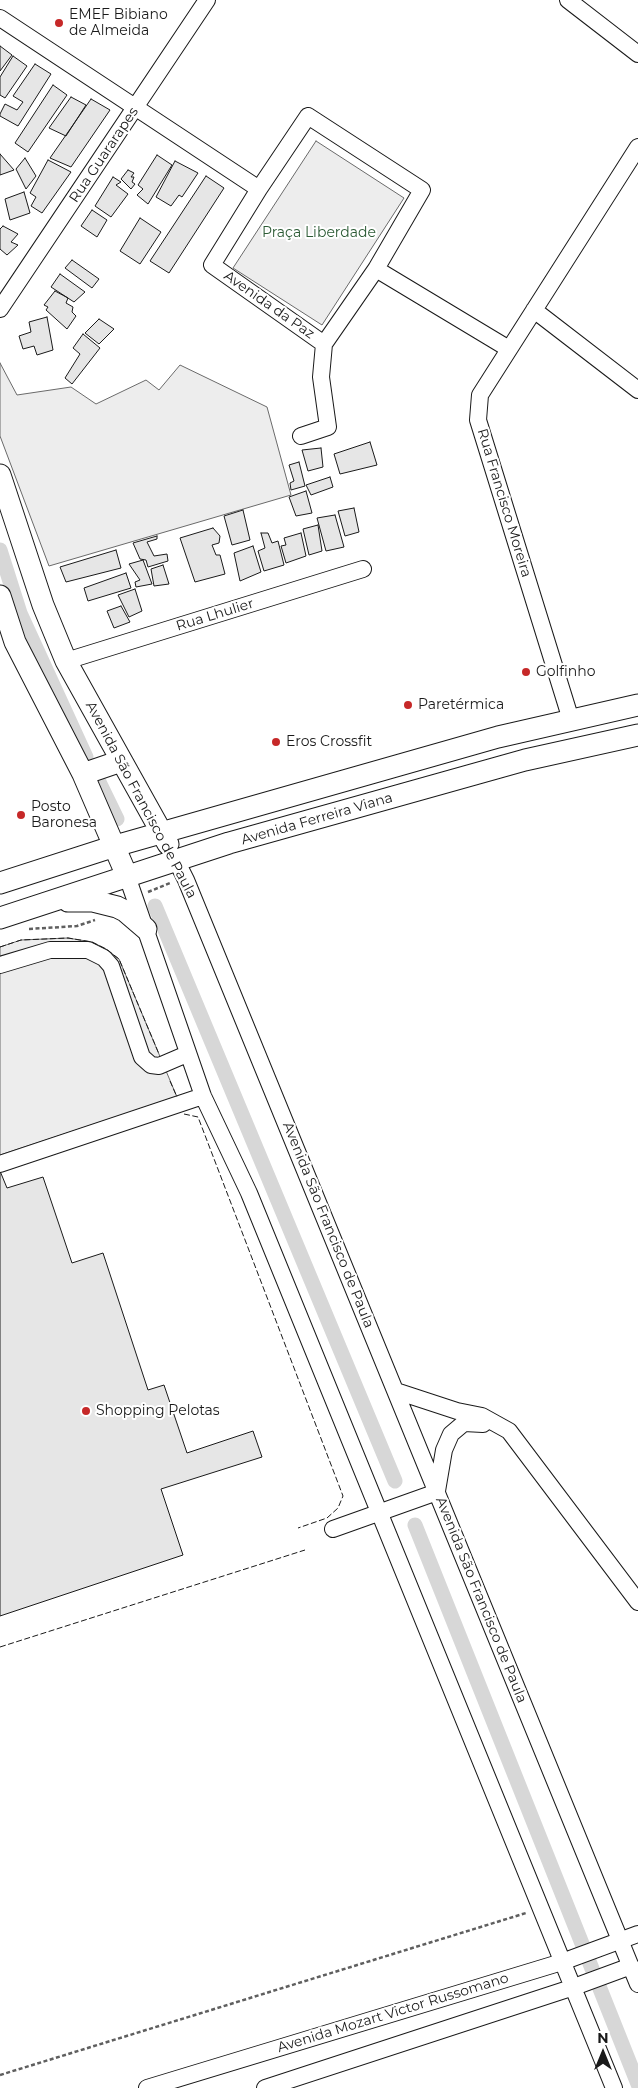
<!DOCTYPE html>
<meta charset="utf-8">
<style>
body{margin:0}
#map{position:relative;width:638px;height:2088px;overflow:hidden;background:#fff;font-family:Montserrat,sans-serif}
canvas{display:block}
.north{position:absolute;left:578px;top:2028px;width:50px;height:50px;-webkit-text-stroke:4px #fff;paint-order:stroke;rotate:0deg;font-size:14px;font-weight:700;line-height:20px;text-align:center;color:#1a1a1a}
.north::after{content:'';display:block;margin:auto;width:18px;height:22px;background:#1a1a1a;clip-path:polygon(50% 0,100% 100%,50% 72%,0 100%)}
</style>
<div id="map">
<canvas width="638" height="2088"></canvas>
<div class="north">N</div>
</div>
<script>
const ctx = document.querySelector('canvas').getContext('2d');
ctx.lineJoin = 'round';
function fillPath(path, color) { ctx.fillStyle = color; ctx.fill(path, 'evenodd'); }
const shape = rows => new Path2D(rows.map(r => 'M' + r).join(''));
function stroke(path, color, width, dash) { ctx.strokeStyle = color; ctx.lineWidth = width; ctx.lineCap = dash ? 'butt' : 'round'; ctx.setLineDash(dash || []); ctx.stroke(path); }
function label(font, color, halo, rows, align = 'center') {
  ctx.font = font + ' Montserrat,sans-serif'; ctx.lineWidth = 4; ctx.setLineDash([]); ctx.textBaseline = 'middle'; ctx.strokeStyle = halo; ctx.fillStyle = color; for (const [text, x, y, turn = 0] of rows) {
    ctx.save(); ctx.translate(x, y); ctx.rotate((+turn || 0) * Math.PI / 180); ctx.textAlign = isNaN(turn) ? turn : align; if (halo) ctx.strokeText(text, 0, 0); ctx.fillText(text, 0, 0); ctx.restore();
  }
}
const built = shape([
 [316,141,404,198,322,325,233,268,316,141],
 [0,363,17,395,71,387,96,404,146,380,159,390,180,365,267,407,291,495,49,566,0,436,0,363],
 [68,938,92,942,106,949,119,959,177,1097,0,1155,0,947,21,940,68,938]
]);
const canal = shape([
 [0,550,20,613,86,757],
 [99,782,117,819],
 [155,906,395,1481],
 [415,1525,638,2084]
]);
const building = shape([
 [0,46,12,55,0,71,0,46],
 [13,56,27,66,5,98,0,95,0,77,13,56],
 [35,64,51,74,18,126,0,116,0,114,5,104,17,110,23,102,13,96,35,64],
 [53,85,67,95,28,152,15,143,53,85],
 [71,97,86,105,66,136,49,128,71,97],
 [91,99,110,110,71,167,50,158,91,99],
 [0,154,14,170,0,175,0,154],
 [157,155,172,165,148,204,137,195,143,189,138,185,157,155],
 [25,158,36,176,26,189,16,169,25,158],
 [48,160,71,172,42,213,31,206,36,197,30,193,48,160],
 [175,161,198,173,182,197,179,195,171,206,156,197,175,161],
 [128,170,134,173,131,177,134,177,132,182,135,184,131,189,121,179,128,170],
 [206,176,224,188,169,273,150,261,206,176],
 [113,177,121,182,116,185,128,194,111,217,95,206,113,177],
 [24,192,30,213,10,220,5,199,24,192],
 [92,210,107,220,97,237,81,226,92,210],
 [140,218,161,232,140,264,120,251,140,218],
 [3,226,18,234,11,242,18,245,7,255,0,249,0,229,3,226],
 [72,260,99,279,92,288,65,268,72,260],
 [60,274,85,292,74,302,51,287,60,274],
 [55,291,68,298,66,303,73,307,72,312,76,316,67,329,46,310,48,307,44,305,55,291],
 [47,317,53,350,37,355,34,346,23,349,19,336,31,332,29,322,47,317],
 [99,319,114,329,99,344,85,333,99,319],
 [83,334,100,348,72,384,65,378,80,354,73,348,83,334],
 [370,442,377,465,340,474,334,454,370,442],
 [321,448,323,467,308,471,302,450,321,448],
 [299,462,305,486,291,490,290,483,294,481,289,465,299,462],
 [330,477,333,487,311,495,306,485,330,477],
 [306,491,312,513,296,516,289,497,306,491],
 [354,508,359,532,345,536,338,511,354,508],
 [243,510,250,540,232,545,224,516,243,510],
 [335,515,344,547,326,551,317,518,335,515],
 [318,525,322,551,309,555,303,529,318,525],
 [213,528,220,536,219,543,212,545,216,555,220,555,225,574,195,582,180,538,213,528],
 [261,533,268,533,272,543,278,541,284,565,264,571,258,551,265,548,261,533],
 [301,533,306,556,286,563,281,546,286,545,284,538,301,533],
 [157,536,157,539,147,542,154,556,167,554,168,561,148,567,146,560,140,559,133,543,157,536],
 [253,546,261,572,240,581,234,553,253,546],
 [116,550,121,568,66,582,60,567,116,550],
 [143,560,152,584,136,587,135,582,140,580,129,564,143,560],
 [163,565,169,584,154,586,151,569,163,565],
 [126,573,131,588,88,601,84,588,126,573],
 [135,589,142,611,129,617,118,595,135,589],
 [121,606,130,622,114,628,107,611,121,606],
 [0,1171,7,1188,43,1177,72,1263,103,1253,148,1390,164,1385,187,1453,253,1431,262,1457,161,1489,183,1555,0,1616,0,1171]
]);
const path = shape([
 [148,892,170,883],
 [29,929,77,926,95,920],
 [0,2075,526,1913]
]);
const minor = shape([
 [568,0,638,54],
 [0,18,259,189],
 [308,116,422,190,376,269,324,344,212,265,259,189,308,116],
 [376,269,509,349],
 [0,309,207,0],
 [534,310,638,390],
 [301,436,328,427,321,377,324,344],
 [66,661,363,569],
 [571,720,478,420,480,395,638,147],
 [176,860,186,880,638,1984],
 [127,876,203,1096,249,1193,614,2088],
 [0,965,50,950,88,950,104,958,111,966,142,1057,151,1065,159,1066,187,1054],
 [0,1164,203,1096],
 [396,1391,457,1411,482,1416,509,1431,638,1602],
 [437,1491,444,1450,451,1434,464,1423,483,1424],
 [333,1529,437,1492],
 [147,2088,562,1962,638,1934],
 [265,2088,574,1987,631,1966]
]);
const major = shape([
 [0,475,43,605,66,661,168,844],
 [0,596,15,642,83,774,127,876],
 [83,774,121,761],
 [0,883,115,846,498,737,638,705],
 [68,901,93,901,117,907,125,911,146,929],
 [0,918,229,843,525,760,638,735]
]);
const fence = shape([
 [0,947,21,940,68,938,92,942,106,949,119,959,159,1054],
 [170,1081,177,1097],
 [184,1114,198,1117,343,1496,338,1508,327,1518,298,1528],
 [0,1647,305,1550]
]);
const markers = [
 [59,23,5,"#c62828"],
 [526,672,5,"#c62828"],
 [408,705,5,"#c62828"],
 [276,742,5,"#c62828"],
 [21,815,5,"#c62828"],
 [86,1411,5,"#c62828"]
];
const poiNames = [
 ["EMEF Bibiano",69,15],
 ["de Almeida",69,31],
 ["Golfinho",536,672],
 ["Paretérmica",418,705],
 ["Eros Crossfit",286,742],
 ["Posto",31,807],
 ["Baronesa",31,823],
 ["Shopping Pelotas",96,1411]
];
const streetNames = [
 ["Rua Guararapes",104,155,-56],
 ["Avenida da Paz",269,305,35],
 ["Rua Francisco Moreira",504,503,73],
 ["Rua Lhulier",215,615,-17],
 ["Avenida São Francisco de Paula",141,800,62],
 ["Avenida Ferreira Viana",317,819,-16],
 ["Avenida São Francisco de Paula",328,1225,68],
 ["Avenida São Francisco de Paula",481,1600,68],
 ["Avenida Mozart Victor Russomano",393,2013,-17]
];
const parkNames = [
 ["Praça Liberdade",319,233]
];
fillPath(built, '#ededed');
stroke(built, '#6a6a6a', 1);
stroke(canal, '#d7d7d7', 15);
fillPath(building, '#e6e6e6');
stroke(building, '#1a1a1a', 1);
stroke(minor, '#1a1a1a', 18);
stroke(major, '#1a1a1a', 23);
stroke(path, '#5f5f5f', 2.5, [4, 2.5]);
stroke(minor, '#fff', 16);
stroke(major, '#fff', 21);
stroke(fence, '#1a1a1a', 1, [6, 2.5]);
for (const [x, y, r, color] of markers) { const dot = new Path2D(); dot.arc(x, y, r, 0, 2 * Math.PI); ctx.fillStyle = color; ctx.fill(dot); stroke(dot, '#fff', 2); }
label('14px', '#1a1a1a', '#fff', poiNames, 'left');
label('14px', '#1a1a1a', '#fff', streetNames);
label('14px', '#2b5a34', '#fff', parkNames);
</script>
